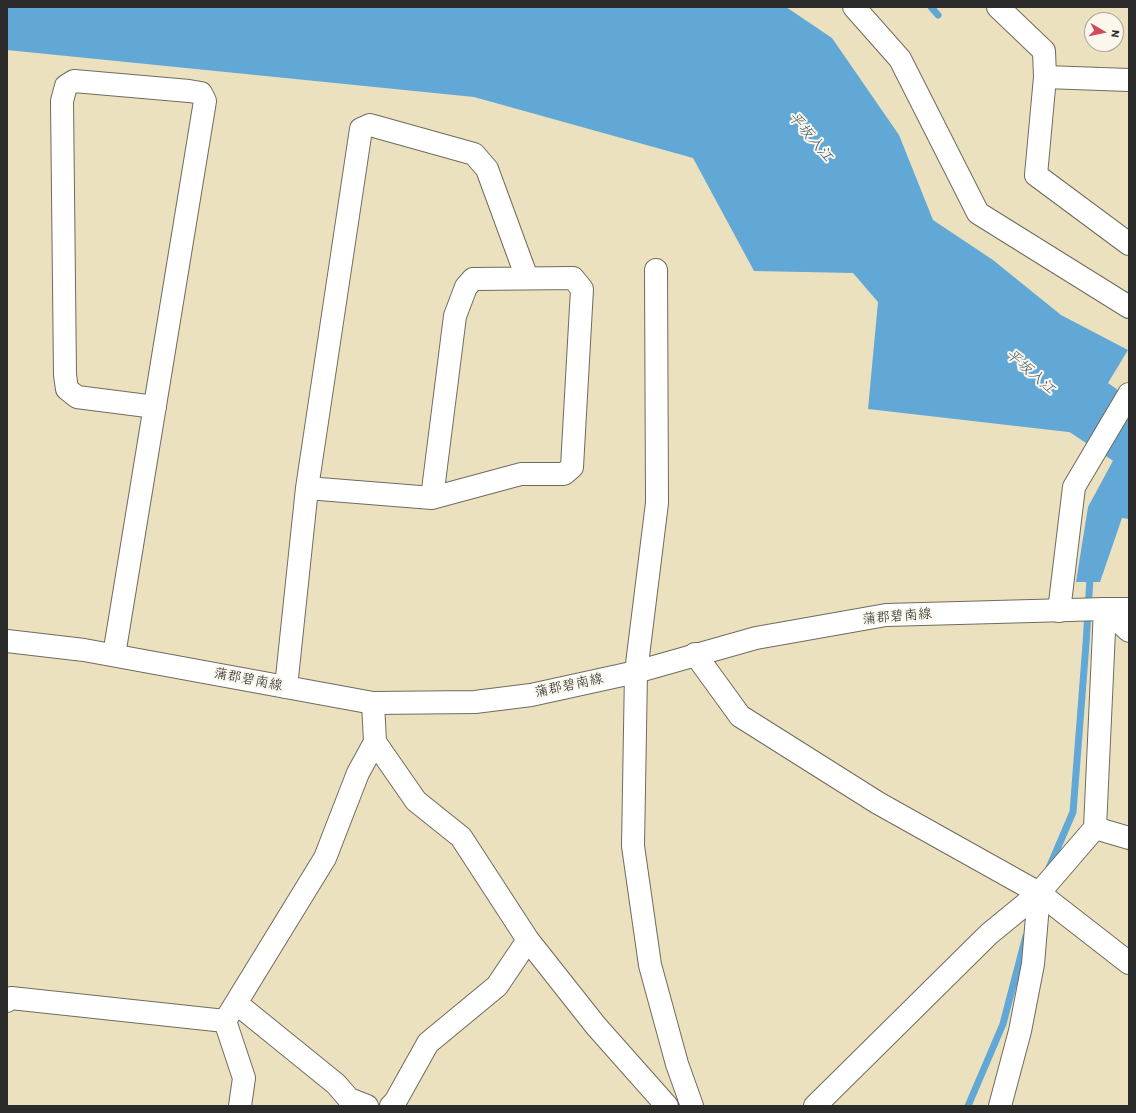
<!DOCTYPE html>
<meta charset="utf-8">
<style>
body{margin:0}
#map{position:relative;width:1136px;height:1113px;overflow:hidden;background:#ece1be;font-family:Itim,sans-serif}
canvas{display:block}
.frame{position:absolute;inset:0;border:8px solid #2b2b2b;pointer-events:none}
.north{position:absolute;left:1084px;top:12px;width:40px;height:40px;box-sizing:border-box;background:#fbf7ec;border:1px solid #a8a59f;border-radius:50%;rotate:99deg;font-size:11px;font-weight:700;line-height:16px;text-align:center;color:#2b2b2b}
.north::after{content:'';display:block;margin:auto;width:14px;height:18px;background:#d1495b;clip-path:polygon(50% 0,100% 100%,50% 72%,0 100%)}
</style>
<div id="map">
<canvas width="1136" height="1113"></canvas>
<div class="frame"></div>
<div class="north">N</div>
</div>
<script>
const ctx = document.querySelector('canvas').getContext('2d');
ctx.lineJoin = 'round';
function fillPath(path, color) { ctx.fillStyle = color; ctx.fill(path, 'evenodd'); }
const shape = rows => new Path2D(rows.map(r => 'M' + r).join(''));
function stroke(path, color, width, dash) { ctx.strokeStyle = color; ctx.lineWidth = width; ctx.lineCap = dash ? 'butt' : 'round'; ctx.setLineDash(dash || []); ctx.stroke(path); }
function label(font, color, halo, rows, align = 'center') {
  ctx.font = font + ' Itim,"Klee One",sans-serif'; ctx.lineWidth = 4; ctx.setLineDash([]); ctx.textBaseline = 'middle'; ctx.strokeStyle = halo; ctx.fillStyle = color; for (const [text, x, y, turn = 0] of rows) {
    ctx.save(); ctx.translate(x, y); ctx.rotate((+turn || 0) * Math.PI / 180); ctx.textAlign = isNaN(turn) ? turn : align; if (halo) ctx.strokeText(text, 0, 0); ctx.fillText(text, 0, 0); ctx.restore();
  }
}
const water = shape([
 [7,7,786,7,832,38,899,135,933,220,993,260,1061,315,1128,350,1108,383,1129,398,1129,430,1095,404,1077,433,868,409,878,302,853,273,754,271,693,158,474,97,7,50],
 [1129,431,1129,519,1122,518,1100,582,1076,582,1088,507]
]);
const stream = shape([
 [931,7,938,15],
 [1049,868,1073,812,1086,644,1090,578,1091,574],
 [968,1106,1003,1024,1026,936]
]);
const river = shape([
 [1044,384,1079,415,1129,448]
]);
const minor = shape([
 [854,7,900,59,978,213,1129,307],
 [998,7,1044,51,1045,77,1036,175,1129,244],
 [1045,77,1129,80],
 [656,270,657,503,636,672,633,846,650,965,677,1064,692,1106],
 [307,488,432,498,521,474,564,474,572,467,582,289,573,278,473,279,466,287,455,316,432,498],
 [1105,609,1129,631],
 [1059,611,1074,487,1129,394],
 [695,654,740,716,878,803,1039,893,1129,963],
 [114,655,205,101,201,93,189,91,74,81,66,86,62,101,65,375,67,389,77,397,155,407],
 [286,687,307,488,361,129,370,125,474,154,487,169,527,278],
 [373,703,375,742,416,801,461,837,528,940,596,1026,667,1106],
 [1095,828,1129,838],
 [7,1001,11,998,225,1021],
 [236,1003,336,1084,349,1099,367,1106],
 [240,1106,244,1078,225,1021,325,858,358,773,375,742],
 [391,1106,395,1102,428,1043,497,986,528,940],
 [815,1106,989,934,1039,893,1095,828,1105,609],
 [1000,1106,1020,1031,1033,964,1039,893]
]);
const major = shape([
 [7,641,84,650,373,703,475,702,531,695,636,672,756,638,886,615,1105,609,1129,609]
]);
const streetNames = [
 ["蒲郡碧南線",897,617,-5],
 ["蒲郡碧南線",248,680,11],
 ["蒲郡碧南線",569,686,-12]
];
const waterNames = [
 ["平坂入江",810,137,50],
 ["平坂入江",1030,372,41]
];
fillPath(water, '#61a8d7');
stroke(stream, '#61a8d7', 7);
stroke(river, '#61a8d7', 39);
stroke(minor, '#6f6b5e', 24);
stroke(major, '#6f6b5e', 24);
stroke(minor, '#fff', 22);
stroke(major, '#fff', 22);
label('14px', '#2b2b2b', '#fbf7ec', streetNames);
label('italic 15px', '#3e5767', '#fbf7ec', waterNames);
</script>
